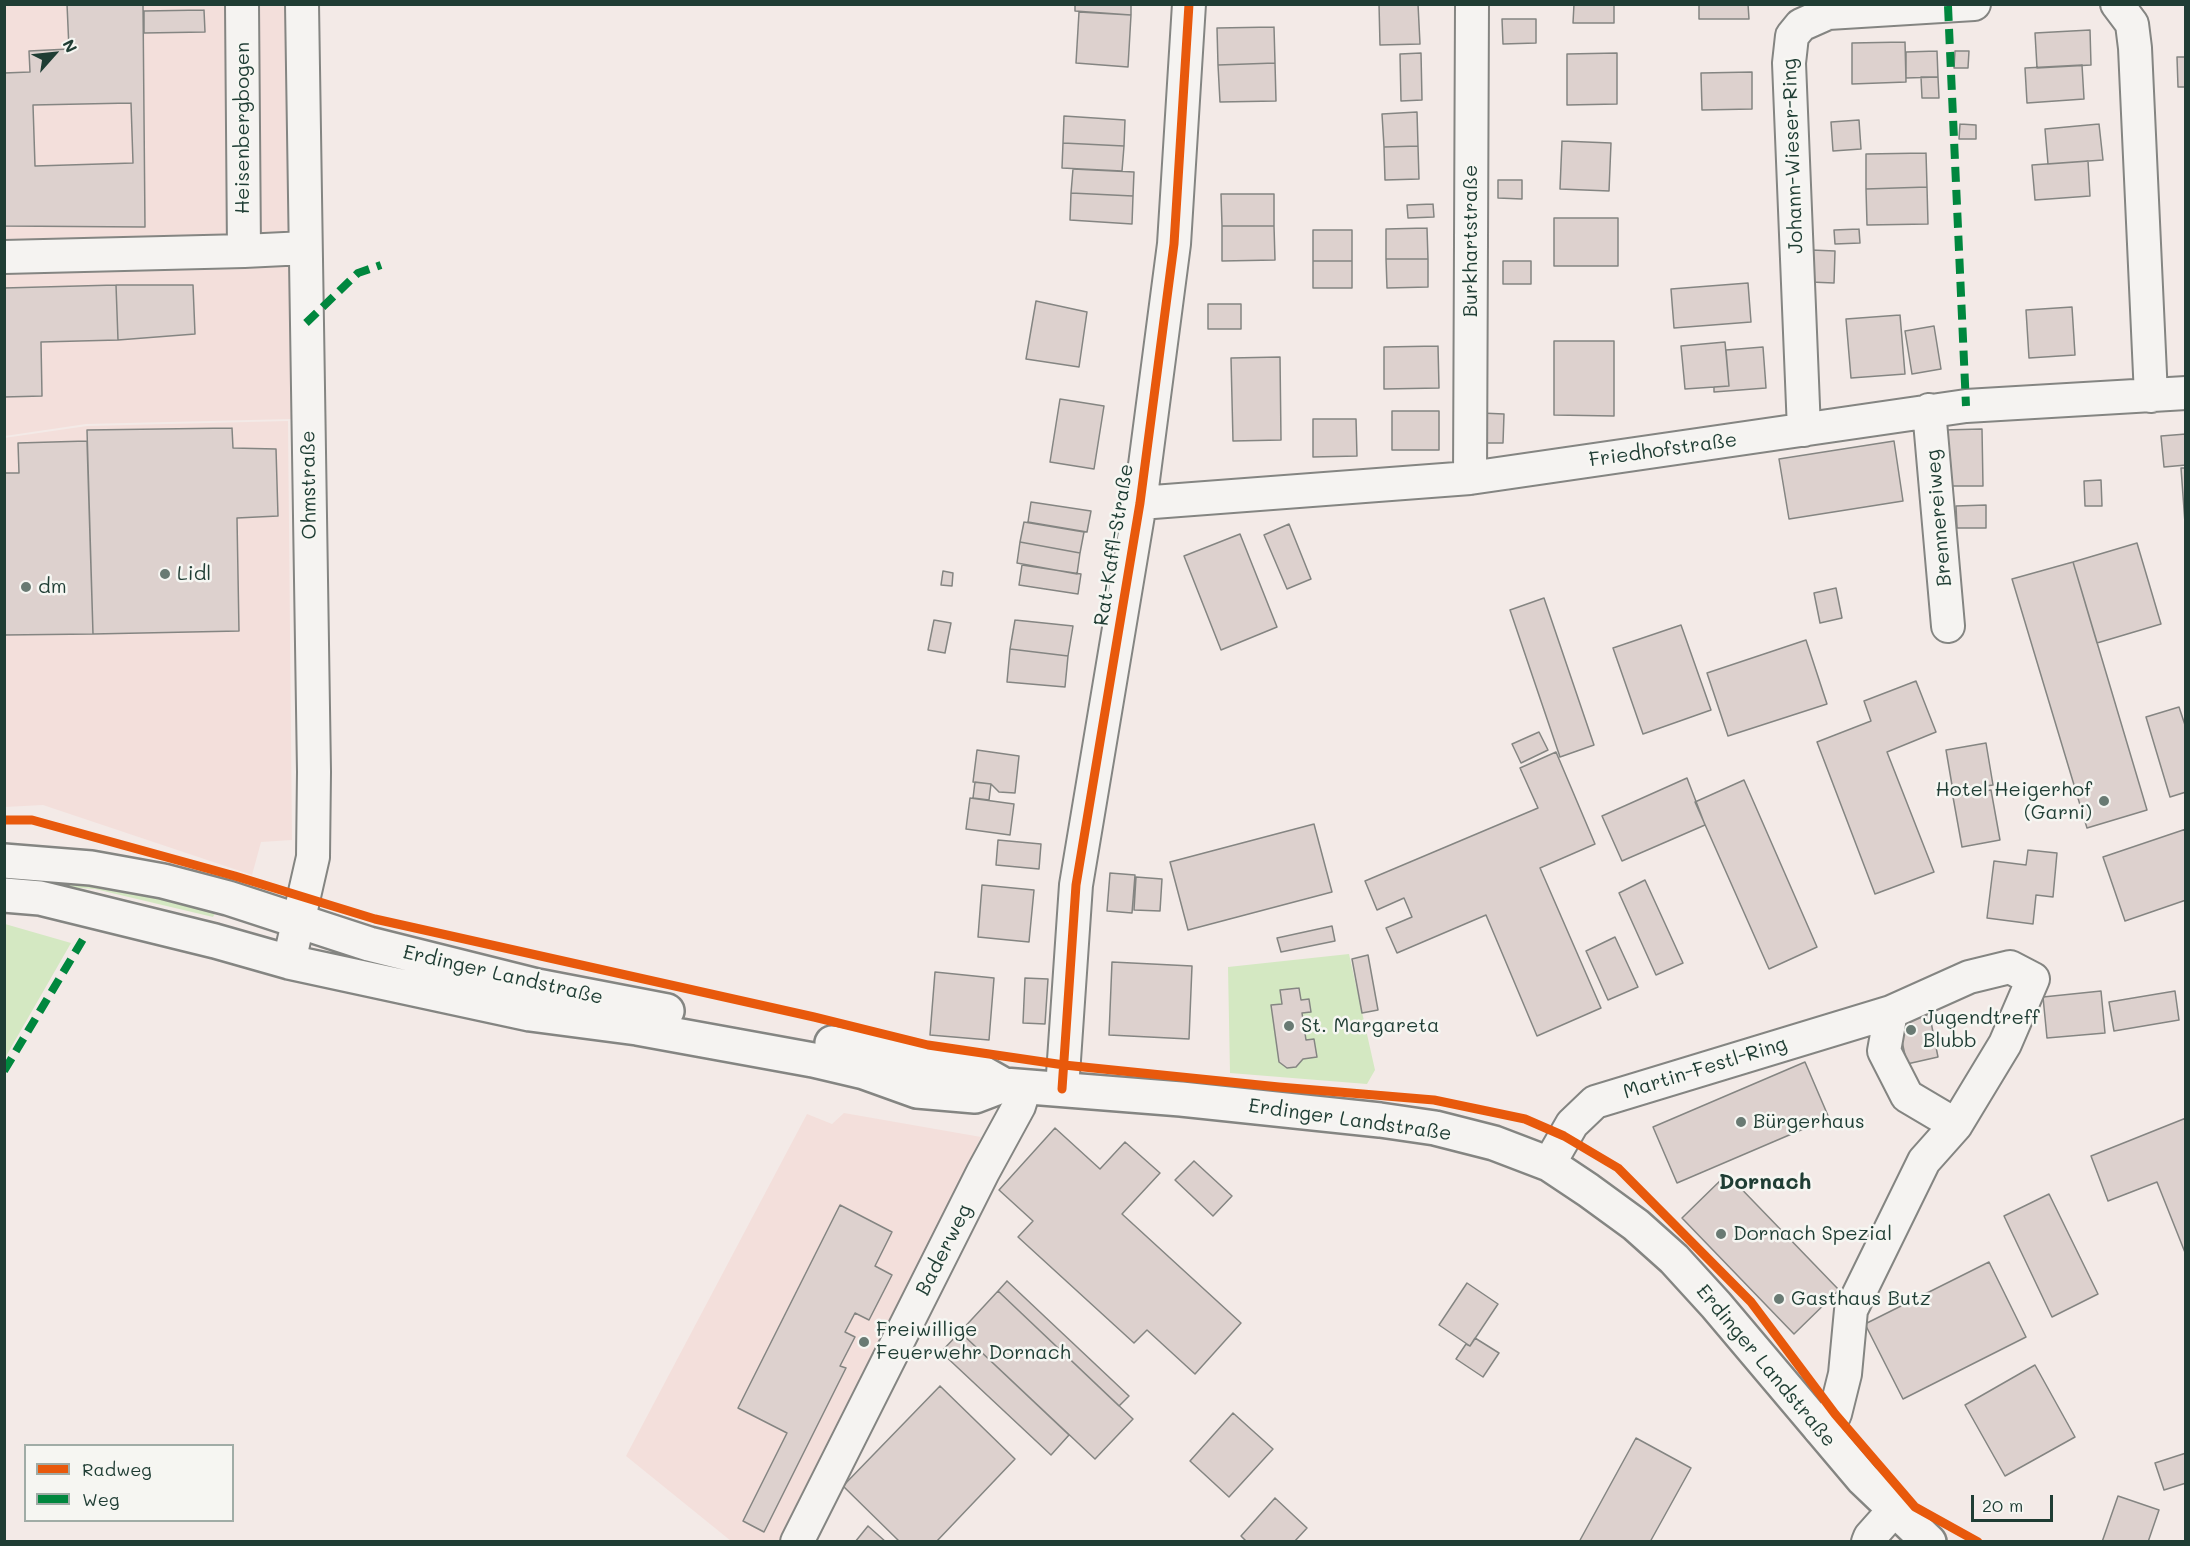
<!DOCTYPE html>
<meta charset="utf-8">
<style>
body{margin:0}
#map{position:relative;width:2190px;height:1546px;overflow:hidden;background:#f3eae7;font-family:Mali,sans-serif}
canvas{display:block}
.frame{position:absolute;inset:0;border:6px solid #1f3d34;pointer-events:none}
.legend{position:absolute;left:24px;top:1444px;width:210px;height:78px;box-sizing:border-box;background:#f6f6f2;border:2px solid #a0aca6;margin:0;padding:8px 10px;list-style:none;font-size:18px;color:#1f3d34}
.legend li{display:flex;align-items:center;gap:12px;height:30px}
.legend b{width:30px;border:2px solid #a0aca6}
.north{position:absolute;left:24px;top:24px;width:60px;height:60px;-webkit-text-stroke:4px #f6f6f2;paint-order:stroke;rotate:63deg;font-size:16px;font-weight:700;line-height:24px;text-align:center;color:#1f3d34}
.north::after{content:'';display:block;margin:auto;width:21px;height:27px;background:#1f3d34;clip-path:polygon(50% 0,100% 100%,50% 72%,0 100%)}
.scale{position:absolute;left:1971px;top:1495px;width:82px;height:27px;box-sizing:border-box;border:3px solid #1f3d34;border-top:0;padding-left:8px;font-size:18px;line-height:21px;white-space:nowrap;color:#1f3d34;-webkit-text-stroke:4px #f6f6f2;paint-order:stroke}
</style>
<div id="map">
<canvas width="2190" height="1546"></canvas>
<div class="frame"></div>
<ul class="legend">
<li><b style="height:8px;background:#e8590c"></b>Radweg</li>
<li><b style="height:8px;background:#00873e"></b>Weg</li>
</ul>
<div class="north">N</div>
<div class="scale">20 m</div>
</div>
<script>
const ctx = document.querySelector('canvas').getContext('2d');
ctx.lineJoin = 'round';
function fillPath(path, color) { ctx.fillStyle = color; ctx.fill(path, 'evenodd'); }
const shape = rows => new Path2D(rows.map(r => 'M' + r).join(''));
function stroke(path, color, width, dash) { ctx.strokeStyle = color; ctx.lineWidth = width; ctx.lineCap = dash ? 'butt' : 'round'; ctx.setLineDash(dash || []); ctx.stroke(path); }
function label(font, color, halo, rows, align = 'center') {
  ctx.font = font + ' Mali,sans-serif'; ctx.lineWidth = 5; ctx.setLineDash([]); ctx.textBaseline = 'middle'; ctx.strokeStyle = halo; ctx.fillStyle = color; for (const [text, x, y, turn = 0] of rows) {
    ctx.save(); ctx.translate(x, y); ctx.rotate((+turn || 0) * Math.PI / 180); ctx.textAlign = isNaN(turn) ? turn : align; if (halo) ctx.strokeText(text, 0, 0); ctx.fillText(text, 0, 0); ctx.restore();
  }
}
const built = shape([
 [5,5,287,5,292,419,86,424,5,436],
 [288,421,292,840,261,842,252,875,43,805,5,807,4,438,87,426],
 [844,1113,981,1137,780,1541,731,1541,626,1456,807,1114,832,1124]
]);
const green = shape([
 [4,874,94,880,217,910,213,917,95,889,5,883],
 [5,924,71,943,5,1058,4,924],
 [1349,954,1375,1070,1367,1084,1230,1073,1228,967]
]);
const building = shape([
 [67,4,143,4,145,227,4,226,4,73,30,72,29,51,69,49,67,4],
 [131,103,133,163,35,166,33,105,131,103],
 [1075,4,1131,4,1131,15,1075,11,1075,4],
 [1379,4,1418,4,1420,44,1380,45,1379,4],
 [1574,4,1614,4,1614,23,1573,23,1574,4],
 [1699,4,1748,4,1749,19,1699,19,1699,4],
 [204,10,205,32,144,33,144,11,204,10],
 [1079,12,1131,15,1128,67,1076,63,1079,12],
 [1502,19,1536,19,1536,43,1503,44,1502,19],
 [1274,27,1275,63,1218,65,1217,28,1274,27],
 [2090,30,2091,65,2037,68,2035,33,2090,30],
 [1905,42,1906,82,1852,84,1852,43,1905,42],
 [1937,51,1938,77,1906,78,1906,52,1937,51],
 [1955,51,1969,51,1968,68,1954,68,1955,51],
 [1421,53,1422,100,1401,101,1400,54,1421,53],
 [1617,53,1617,104,1567,105,1567,54,1617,53],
 [2177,57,2186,57,2186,87,2178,87,2177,57],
 [1275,63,1276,101,1220,102,1218,65,1275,63],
 [2082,65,2084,99,2027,103,2025,68,2082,65],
 [1752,72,1752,109,1702,110,1701,73,1752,72],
 [1921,77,1938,77,1939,98,1922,98,1921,77],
 [1417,112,1418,146,1384,147,1382,114,1417,112],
 [1064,116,1125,120,1124,146,1063,143,1064,116],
 [1859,120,1861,149,1833,151,1831,122,1859,120],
 [1960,124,1976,125,1976,139,1959,139,1960,124],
 [2099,124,2103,160,2048,164,2045,129,2099,124],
 [1562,141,1611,143,1609,191,1560,189,1562,141],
 [1063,143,1124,146,1122,171,1062,168,1063,143],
 [1418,146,1419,179,1385,180,1384,147,1418,146],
 [1926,153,1927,187,1866,189,1866,154,1926,153],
 [2088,161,2090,196,2035,200,2032,165,2088,161],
 [1073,169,1134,172,1133,196,1071,193,1073,169],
 [1498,180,1522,180,1522,199,1498,198,1498,180],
 [1927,187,1928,224,1867,225,1866,189,1927,187],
 [1071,193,1133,196,1132,224,1070,220,1071,193],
 [1221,194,1274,194,1274,226,1222,226,1221,194],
 [1433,204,1434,217,1408,218,1407,205,1433,204],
 [1554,218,1618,218,1618,266,1554,266,1554,218],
 [1222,226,1274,226,1275,260,1222,261,1222,226],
 [1427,228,1428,259,1386,259,1386,229,1427,228],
 [1859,229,1860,243,1835,244,1834,230,1859,229],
 [1313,230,1352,230,1352,261,1313,261,1313,230],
 [1811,250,1835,251,1834,283,1810,282,1811,250],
 [1386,259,1428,259,1428,287,1387,288,1386,259],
 [1313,261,1352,261,1352,288,1313,288,1313,261],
 [1503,261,1531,261,1531,284,1503,284,1503,261],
 [1748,283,1751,322,1674,328,1671,289,1748,283],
 [116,285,193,285,195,334,118,340,116,285],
 [116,285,118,340,41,342,42,396,4,397,4,288,116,285],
 [1036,301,1087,312,1079,367,1026,359,1036,301],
 [1208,304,1241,304,1241,329,1208,329,1208,304],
 [2072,307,2075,355,2029,358,2026,310,2072,307],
 [1900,315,1905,374,1851,378,1846,319,1900,315],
 [1934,326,1941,369,1912,374,1905,331,1934,326],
 [1554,341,1614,341,1614,416,1554,415,1554,341],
 [1725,342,1729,386,1685,389,1681,346,1725,342],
 [1438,346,1439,388,1384,389,1384,347,1438,346],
 [1763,347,1766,388,1714,392,1714,387,1729,386,1726,350,1763,347],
 [1280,357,1281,440,1233,441,1231,358,1280,357],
 [1060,399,1104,406,1094,469,1050,462,1060,399],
 [1392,411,1439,411,1439,450,1392,450,1392,411],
 [1481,413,1504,414,1503,443,1480,443,1481,413],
 [1313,419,1356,419,1357,456,1313,457,1313,419],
 [232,428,233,448,276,449,278,516,237,518,239,631,93,634,87,430,232,428],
 [1982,429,1983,486,1944,486,1943,430,1982,429],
 [2186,434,2186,465,2164,467,2161,436,2186,434],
 [87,441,93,634,4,635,4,473,19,473,18,443,87,441],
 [1894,441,1903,501,1789,519,1779,459,1894,441],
 [2181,468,2186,468,2186,537,2181,468],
 [2101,480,2102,506,2085,506,2084,481,2101,480],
 [1031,502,1091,511,1087,532,1028,522,1031,502],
 [1986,505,1986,528,1957,528,1956,506,1986,505],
 [1024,522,1084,532,1080,553,1020,542,1024,522],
 [1289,524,1311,579,1287,589,1264,535,1289,524],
 [1240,534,1277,627,1221,650,1184,556,1240,534],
 [1020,542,1080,553,1077,574,1017,563,1020,542],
 [2137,543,2161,624,2097,643,2073,562,2137,543],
 [2073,562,2147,810,2087,828,2012,579,2073,562],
 [1022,565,1081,574,1078,594,1019,585,1022,565],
 [943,571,953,573,952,586,941,585,943,571],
 [1836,588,1842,618,1820,623,1814,593,1836,588],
 [1544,598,1594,745,1560,757,1510,610,1544,598],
 [934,620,951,623,945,653,928,650,934,620],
 [1015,620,1073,626,1068,656,1010,649,1015,620],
 [1681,625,1711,710,1643,734,1613,648,1681,625],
 [1806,640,1827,704,1728,736,1707,673,1806,640],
 [1010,649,1068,656,1065,687,1007,682,1010,649],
 [1916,681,1936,732,1887,752,1934,872,1875,894,1817,742,1871,721,1864,701,1916,681],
 [2179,707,2186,728,2186,792,2170,797,2146,717,2179,707],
 [1539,732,1548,750,1521,763,1512,744,1539,732],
 [1986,743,1993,785,1953,791,1946,750,1986,743],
 [977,750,1019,756,1015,793,999,792,991,784,973,782,977,750],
 [1556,752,1595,844,1540,868,1601,1008,1537,1036,1486,915,1397,953,1386,928,1412,917,1404,898,1377,910,1365,881,1538,808,1520,768,1556,752],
 [1687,778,1705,825,1622,861,1602,816,1687,778],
 [1744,780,1817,947,1769,969,1695,802,1744,780],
 [975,782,991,784,989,800,973,798,975,782],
 [1991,790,2000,840,1962,847,1953,797,1991,790],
 [970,798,1014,804,1010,835,966,829,970,798],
 [1314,824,1332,892,1188,930,1170,862,1314,824],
 [2186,829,2186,900,2125,921,2103,857,2186,829],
 [998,840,1041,844,1039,869,996,865,998,840],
 [2028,850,2057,853,2053,897,2036,895,2033,924,1987,918,1994,861,2026,865,2028,850],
 [1110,873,1135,875,1132,913,1107,911,1110,873],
 [1136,877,1162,879,1160,911,1134,910,1136,877],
 [1645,880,1683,963,1656,975,1619,893,1645,880],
 [982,885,1034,890,1029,942,978,937,982,885],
 [1332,926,1335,941,1281,952,1277,938,1332,926],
 [1615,937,1638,987,1608,1000,1586,951,1615,937],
 [1368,955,1378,1010,1362,1013,1352,959,1368,955],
 [1112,962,1192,966,1189,1039,1109,1035,1112,962],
 [935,972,994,978,989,1040,930,1035,935,972],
 [1025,978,1048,979,1045,1024,1023,1023,1025,978],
 [1299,988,1301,1000,1309,999,1311,1012,1302,1013,1306,1040,1314,1039,1317,1057,1303,1059,1296,1067,1287,1068,1279,1062,1271,1005,1282,1004,1280,990,1299,988],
 [2101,991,2105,1033,2047,1038,2043,997,2101,991],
 [2175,991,2179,1020,2114,1031,2109,1002,2175,991],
 [1929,1012,1938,1057,1907,1064,1897,1019,1929,1012],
 [1805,1062,1829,1118,1677,1183,1653,1127,1805,1062],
 [2186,1118,2186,1255,2157,1182,2108,1201,2091,1156,2186,1118],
 [1055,1128,1100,1169,1125,1142,1160,1173,1122,1214,1241,1323,1195,1374,1147,1330,1134,1343,1018,1237,1033,1221,999,1190,1055,1128],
 [1194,1161,1232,1196,1213,1216,1175,1180,1194,1161],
 [1727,1174,1839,1290,1794,1334,1682,1218,1727,1174],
 [2049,1194,2098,1294,2052,1317,2004,1216,2049,1194],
 [840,1205,892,1232,875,1266,892,1275,869,1320,855,1313,845,1332,855,1337,840,1366,846,1368,764,1532,743,1521,787,1433,738,1408,840,1205],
 [1989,1262,2026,1337,1903,1399,1865,1324,1989,1262],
 [1007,1281,1129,1396,1119,1406,998,1291,1007,1281],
 [1467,1283,1498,1304,1470,1346,1439,1325,1467,1283],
 [998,1291,1133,1419,1095,1459,960,1332,998,1291],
 [960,1332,1069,1435,1051,1455,941,1352,960,1332],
 [1475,1338,1499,1353,1483,1377,1456,1359,1466,1344,1470,1346,1475,1338],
 [2035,1365,2075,1437,2005,1476,1965,1405,2035,1365],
 [940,1386,1015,1459,936,1542,900,1542,843,1486,940,1386],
 [1233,1413,1273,1449,1229,1497,1190,1461,1233,1413],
 [1636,1438,1691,1468,1650,1542,1579,1542,1636,1438],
 [2186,1453,2186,1483,2164,1490,2155,1463,2186,1453],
 [2118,1496,2159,1510,2148,1542,2102,1542,2118,1496],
 [1275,1498,1307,1528,1294,1542,1247,1542,1241,1536,1275,1498],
 [868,1526,886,1542,855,1542,868,1526]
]);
const minor = shape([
 [2117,4,2132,24,2135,48,2151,396],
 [244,251,305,248],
 [4,257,244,251,242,4],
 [1929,410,1948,626],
 [1804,430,1789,63,1792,36,1801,25,1828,13,1974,4],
 [1470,478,1472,4],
 [1140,503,1470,478,1966,406,2186,393],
 [289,962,313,857,314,772,302,4],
 [1891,1012,1884,1051,1907,1096,1956,1125],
 [1062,1089,1076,885,1140,503,1174,244,1189,4],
 [1549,1164,1572,1124,1595,1102,1891,1012,1969,977,2010,967,2033,979,2005,1044,1956,1125,1924,1161,1851,1310,1845,1374,1835,1414,1820,1429],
 [797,1542,983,1172,1019,1106,1025,1087],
 [1868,1542,1870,1537,1894,1510]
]);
const tertiary = shape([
 [4,861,91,868,163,881,228,898,369,944,537,986,667,1011],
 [4,895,40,898,215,941,289,962,530,1014,637,1028,813,1060,864,1072,917,1091,975,1096,1004,1085,1181,1099,1380,1120,1435,1128,1494,1143,1549,1164,1588,1190,1636,1225,1674,1259,1716,1305,1863,1479,1929,1542],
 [832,1043,981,1072,1004,1085]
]);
const quiet = shape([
 [1948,6,1966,406],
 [306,323,358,273,381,265],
 [4,1071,85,936]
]);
const cycleway = shape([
 [4,820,32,820,235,876,375,919,814,1017,928,1045,1064,1065,1279,1087,1434,1100,1525,1119,1564,1136,1618,1168,1751,1302,1835,1414,1915,1507,1978,1542],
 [1062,1089,1076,885,1140,503,1174,244,1189,4]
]);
const markers = [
 [165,574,6,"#697a73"],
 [26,587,6,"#697a73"],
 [2104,801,6,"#697a73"],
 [1289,1026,6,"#697a73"],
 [1911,1030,6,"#697a73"],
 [1741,1122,6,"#697a73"],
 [1721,1234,6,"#697a73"],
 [1779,1299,6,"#697a73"],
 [864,1342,6,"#697a73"]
];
const streetNames = [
 ["Heisenbergbogen",243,128,-90],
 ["Johann-Wieser-Ring",1793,156,-92],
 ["Burkhartstraße",1471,241,-90],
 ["Friedhofstraße",1663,450,-8],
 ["Ohmstraße",309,485,-91],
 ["Brennereiweg",1939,518,-95],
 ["Rat-Kaffl-Straße",1114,545,-81],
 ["Erdinger Landstraße",503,975,13],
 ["Martin-Festl-Ring",1705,1068,-17],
 ["Erdinger Landstraße",1350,1120,8],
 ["Baderweg",944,1250,-63],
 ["Erdinger Landstraße",1766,1366,50]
];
const poiNames = [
 ["Lidl",177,574],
 ["dm",38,587],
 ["Hotel Heigerhof",2092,790,"right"],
 ["(Garni)",2092,813,"right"],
 ["Jugendtreff",1923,1018],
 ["Blubb",1923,1041],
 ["St. Margareta",1301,1026],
 ["Bürgerhaus",1753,1122],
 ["Dornach Spezial",1733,1234],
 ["Gasthaus Butz",1791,1299],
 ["Freiwillige",876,1330],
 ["Feuerwehr Dornach",876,1353]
];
const quarterNames = [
 ["Dornach",1765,1182]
];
fillPath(built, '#f3dfdb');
fillPath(green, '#d4e8c2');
fillPath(building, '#ddd1ce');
stroke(building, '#848582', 1.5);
stroke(minor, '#848582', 36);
stroke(tertiary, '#848582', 38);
stroke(minor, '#f5f3f1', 32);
stroke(tertiary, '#f5f3f1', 33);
stroke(quiet, '#00873e', 8, [15, 8]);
stroke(cycleway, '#e8590c', 9);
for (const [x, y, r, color] of markers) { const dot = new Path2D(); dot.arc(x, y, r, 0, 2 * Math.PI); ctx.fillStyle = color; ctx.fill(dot); stroke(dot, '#f6f6f2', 2); }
label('20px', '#1f3d34', '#f6f6f2', streetNames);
label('20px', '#1f3d34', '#f6f6f2', poiNames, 'left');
label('bold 22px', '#1f3d34', '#f6f6f2', quarterNames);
</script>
